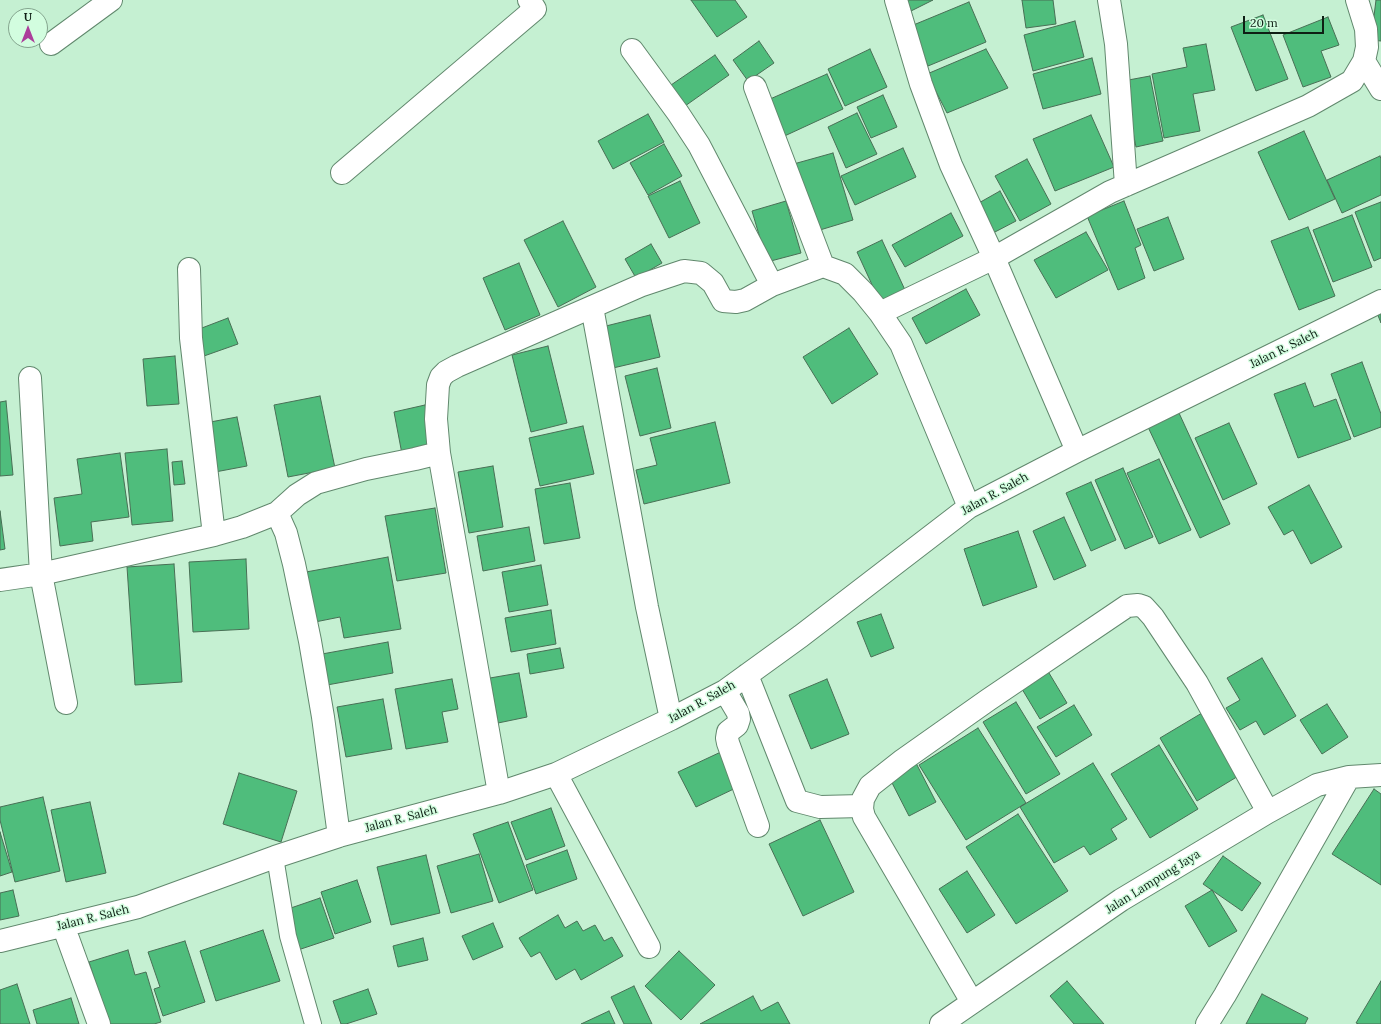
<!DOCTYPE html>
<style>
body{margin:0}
#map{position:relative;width:1381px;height:1024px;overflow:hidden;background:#c5f0d2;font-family:Lora,serif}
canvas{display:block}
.north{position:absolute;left:8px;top:8px;width:40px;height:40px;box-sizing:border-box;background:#d2fddf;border:1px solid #84a48e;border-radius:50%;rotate:0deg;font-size:11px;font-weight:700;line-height:16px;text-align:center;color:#0e1e14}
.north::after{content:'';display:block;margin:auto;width:14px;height:18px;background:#ac3d9b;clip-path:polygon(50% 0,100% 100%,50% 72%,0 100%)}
.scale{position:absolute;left:1243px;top:16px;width:81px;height:18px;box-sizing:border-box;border:2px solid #0e1e14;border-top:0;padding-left:5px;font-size:12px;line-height:14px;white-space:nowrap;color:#0e1e14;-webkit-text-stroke:3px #d2fddf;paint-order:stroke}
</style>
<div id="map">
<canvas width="1381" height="1024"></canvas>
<div class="north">U</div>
<div class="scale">20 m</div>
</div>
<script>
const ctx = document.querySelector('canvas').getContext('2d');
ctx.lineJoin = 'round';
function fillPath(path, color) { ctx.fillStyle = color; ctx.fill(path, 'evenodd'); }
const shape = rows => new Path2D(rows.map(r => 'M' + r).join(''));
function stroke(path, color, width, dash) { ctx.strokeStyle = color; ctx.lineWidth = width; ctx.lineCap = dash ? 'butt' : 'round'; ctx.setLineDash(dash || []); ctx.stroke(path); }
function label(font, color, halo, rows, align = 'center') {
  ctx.font = font + ' Lora,serif'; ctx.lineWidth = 3; ctx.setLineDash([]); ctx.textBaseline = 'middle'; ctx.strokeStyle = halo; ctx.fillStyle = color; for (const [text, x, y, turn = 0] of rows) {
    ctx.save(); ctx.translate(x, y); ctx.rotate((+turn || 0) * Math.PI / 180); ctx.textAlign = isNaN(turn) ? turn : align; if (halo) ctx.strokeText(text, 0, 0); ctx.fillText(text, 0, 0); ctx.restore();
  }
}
const building = shape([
 [691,0,735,0,747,17,717,37,691,0],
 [906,0,933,0,911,11,906,0],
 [1022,0,1053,0,1056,24,1026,28,1022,0],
 [1376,0,1381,0,1381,41,1371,40,1376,0],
 [969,2,986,42,928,66,911,26,969,2],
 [1263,15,1288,79,1256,91,1231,27,1263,15],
 [1328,17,1339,45,1321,51,1331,77,1303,87,1283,35,1328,17],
 [1075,21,1084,57,1033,71,1024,35,1075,21],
 [759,41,774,63,748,81,733,60,759,41],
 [1206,44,1215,90,1193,94,1200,131,1164,138,1152,74,1187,67,1183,48,1206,44],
 [870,49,887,87,845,106,828,69,870,49],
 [986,49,1008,88,947,113,927,74,986,49],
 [715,55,729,75,685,106,671,85,715,55],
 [1092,58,1101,94,1043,109,1033,74,1092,58],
 [827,74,843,109,778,139,761,103,827,74],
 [1150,76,1163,141,1136,147,1123,81,1150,76],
 [883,95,897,127,871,138,857,107,883,95],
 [857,113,877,154,846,168,828,127,857,113],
 [648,114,664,142,613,169,598,141,648,114],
 [1091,115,1114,167,1055,191,1033,139,1091,115],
 [1304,131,1335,199,1289,220,1258,152,1304,131],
 [664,144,682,176,648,195,630,163,664,144],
 [903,148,916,177,855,205,841,176,903,148],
 [833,153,853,220,810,233,790,165,833,153],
 [1380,156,1381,159,1381,195,1342,213,1327,180,1380,156],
 [1027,159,1051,204,1020,221,995,176,1027,159],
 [680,181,700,223,669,238,648,196,680,181],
 [1000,191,1016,221,993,233,977,204,1000,191],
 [786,201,801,253,767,262,752,211,786,201],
 [1124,201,1141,245,1135,248,1145,278,1118,290,1087,216,1124,201],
 [1381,202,1381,258,1374,261,1355,212,1381,202],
 [951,213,963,236,905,267,892,245,951,213],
 [1352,215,1372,267,1333,282,1313,230,1352,215],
 [1168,217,1184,259,1154,271,1137,229,1168,217],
 [563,221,596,287,558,307,524,240,563,221],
 [1308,227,1335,296,1299,310,1271,241,1308,227],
 [1086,232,1108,270,1056,298,1034,260,1086,232],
 [882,240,905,290,880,302,857,252,882,240],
 [651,244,662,263,636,278,625,259,651,244],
 [519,263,540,315,505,330,483,278,519,263],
 [966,289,980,315,926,344,912,318,966,289],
 [1381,305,1381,323,1375,308,1381,305],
 [650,315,660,357,613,368,602,327,650,315],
 [228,318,238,344,204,356,194,331,228,318],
 [849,328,878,374,832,404,803,357,849,328],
 [548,346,567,423,531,432,512,355,548,346],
 [175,356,179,404,147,406,143,359,175,356],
 [1362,362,1381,414,1381,427,1354,437,1331,374,1362,362],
 [657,368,671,428,640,436,625,376,657,368],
 [1305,383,1314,407,1336,399,1351,439,1298,458,1274,394,1305,383],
 [320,396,335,468,288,477,274,405,320,396],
 [6,401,13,475,0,476,0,402,6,401],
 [425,405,433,448,402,454,394,412,425,405],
 [1179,413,1230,524,1200,538,1148,427,1179,413],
 [237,417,247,466,215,472,205,423,237,417],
 [715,422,730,483,644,504,636,470,657,465,650,438,715,422],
 [1229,423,1257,484,1223,500,1195,438,1229,423],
 [583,426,594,474,540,486,529,438,583,426],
 [167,449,173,521,132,525,125,453,167,449],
 [120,453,129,517,91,522,93,541,60,546,54,498,82,494,77,459,120,453],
 [1159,459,1191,530,1159,544,1127,473,1159,459],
 [182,461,185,484,174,485,172,462,182,461],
 [493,466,503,527,469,533,458,472,493,466],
 [1123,468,1153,537,1125,549,1095,480,1123,468],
 [1091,482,1116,540,1091,551,1066,493,1091,482],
 [570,483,580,538,544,544,535,489,570,483],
 [1309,485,1342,547,1311,564,1293,530,1284,535,1268,507,1309,485],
 [435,508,446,573,397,581,385,516,435,508],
 [0,511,5,549,0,550,0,511],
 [1064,517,1086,566,1054,580,1033,531,1064,517],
 [529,527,535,561,483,571,477,536,529,527],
 [1018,531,1037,587,983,606,964,549,1018,531],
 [388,557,401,629,344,638,340,617,315,622,306,572,388,557],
 [246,559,249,629,193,632,189,562,246,559],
 [174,564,182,682,135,685,127,567,174,564],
 [541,565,548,605,509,612,502,572,541,565],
 [551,610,556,644,511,652,505,618,551,610],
 [881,614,894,648,871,657,857,622,881,614],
 [388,642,393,673,327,685,322,654,388,642],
 [560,648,564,668,530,674,527,654,560,648],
 [1262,658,1296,716,1264,735,1256,721,1240,730,1226,708,1240,700,1227,678,1262,658],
 [1046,668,1067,703,1040,719,1019,684,1046,668],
 [519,673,527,717,498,723,490,678,519,673],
 [452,679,458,709,442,712,448,742,406,749,395,689,452,679],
 [827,679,849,734,811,749,789,695,827,679],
 [383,699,392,749,346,757,337,707,383,699],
 [1016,702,1060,774,1026,794,983,722,1016,702],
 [1327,704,1348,737,1322,754,1300,720,1327,704],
 [1074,705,1092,735,1056,757,1037,727,1074,705],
 [1202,713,1240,775,1197,801,1160,738,1202,713],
 [978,728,1026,803,966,840,919,765,978,728],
 [1159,745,1198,809,1150,838,1111,774,1159,745],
 [723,751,740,786,696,807,678,772,723,751],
 [916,763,936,802,909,816,889,777,916,763],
 [1093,763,1127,819,1111,829,1117,839,1090,855,1084,846,1054,863,1020,807,1093,763],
 [239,773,297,791,281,842,223,824,239,773],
 [1374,789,1381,794,1381,885,1332,854,1374,789],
 [43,797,60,871,15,882,0,820,0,807,43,797],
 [90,802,106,873,66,882,51,810,90,802],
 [551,808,565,846,526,860,511,822,551,808],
 [1018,814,1068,891,1016,924,966,847,1018,814],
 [820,820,854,892,803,916,769,844,820,820],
 [508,822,533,890,499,903,473,834,508,822],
 [0,832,12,872,0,876,0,832],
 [567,850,577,879,536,894,526,865,567,850],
 [479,854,493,901,451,913,437,866,479,854],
 [426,855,440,913,391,925,377,867,426,855],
 [1223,856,1261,883,1242,911,1203,884,1223,856],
 [967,871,995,915,967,933,939,889,967,871],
 [357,880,371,922,335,934,321,892,357,880],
 [13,890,19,916,0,920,0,893,13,890],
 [1212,890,1237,931,1209,947,1185,906,1212,890],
 [320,898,334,938,298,950,285,910,320,898],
 [558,915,565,928,577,921,583,931,595,925,604,941,612,937,623,956,581,980,575,969,556,980,540,952,531,957,519,938,558,915],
 [493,923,503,947,473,960,462,936,493,923],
 [263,930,280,981,216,1001,200,951,263,930],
 [423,938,428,960,398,967,393,946,423,938],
 [185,941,205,1002,163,1016,154,989,160,987,148,952,185,941],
 [128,950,135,975,146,972,161,1022,154,1024,109,1024,89,962,128,950],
 [679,951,715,985,681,1020,645,986,679,951],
 [1067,981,1104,1024,1074,1024,1050,996,1067,981],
 [1381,981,1381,1024,1359,1024,1356,1023,1381,981],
 [17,984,30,1024,0,1024,0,990,17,984],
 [634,986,652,1024,624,1024,611,997,634,986],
 [368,989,377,1014,346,1024,341,1024,333,1001,368,989],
 [1262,994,1308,1018,1305,1024,1246,1024,1262,994],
 [753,996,761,1011,778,1002,790,1024,700,1024,753,996],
 [71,998,79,1024,37,1024,33,1010,71,998],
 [609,1011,615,1024,581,1024,609,1011]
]);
const lane = shape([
 [275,857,288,936,313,1024]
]);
const street = shape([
 [896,0,921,84,951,165,994,258,1077,451],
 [1109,0,1116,44,1126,185],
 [51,44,111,0],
 [632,50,678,113,699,145,772,285],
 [1364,61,1381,89],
 [755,87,823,266],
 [342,173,535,9,529,0],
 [189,269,191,338,214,535],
 [592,307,647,607,671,719],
 [880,313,994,258,1110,192,1308,106,1352,81,1364,61,1367,47,1366,29,1357,0],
 [30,378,41,574,66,703],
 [439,453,499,793],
 [277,513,297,495,316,483,366,469,415,459,439,453,436,419,438,385,441,377,446,372,457,366,642,285,684,271,701,273,713,283,723,301,736,302,745,300,772,285,823,266,845,274,863,292,880,313,901,344,969,507],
 [0,580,41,574,214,535,242,527,277,513,286,533,294,564,310,641,323,717,339,836],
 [747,675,797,801,820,807,862,806],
 [725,691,738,713,739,719,737,725,728,732,727,738,728,743,758,826],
 [556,774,649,947],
 [63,925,99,1024],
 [0,941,138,907,275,857,339,836,499,793,556,774,671,719,725,691,801,636,969,507,1077,451,1381,301],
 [972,1002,864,817,862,809,863,799,870,786,903,760,988,700,1127,606,1138,605,1144,607,1153,617,1197,683,1268,812],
 [941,1024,1121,900,1268,812,1317,785,1349,777,1381,775],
 [1207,1024,1225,995,1349,777]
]);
const streetNames = [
 ["Jalan R. Saleh",1284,349,-26],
 ["Jalan R. Saleh",995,494,-29],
 ["Jalan R. Saleh",702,702,-29],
 ["Jalan R. Saleh",401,819,-15],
 ["Jalan Lampung Jaya",1153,882,-32],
 ["Jalan R. Saleh",93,918,-14]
];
fillPath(building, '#4fbd7c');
stroke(building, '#486f55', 1);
stroke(lane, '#61886d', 18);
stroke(street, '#61886d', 24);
stroke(lane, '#fff', 16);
stroke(street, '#fff', 22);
label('12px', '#0e1e14', '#d2fddf', streetNames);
</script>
